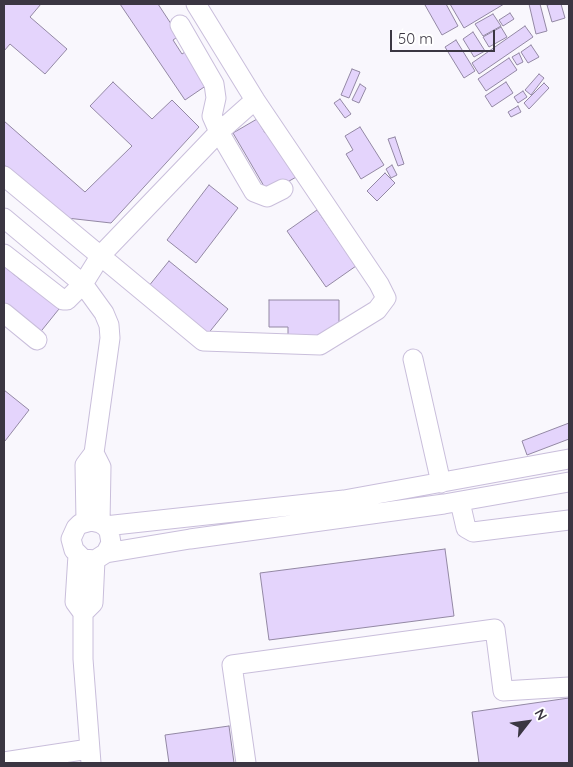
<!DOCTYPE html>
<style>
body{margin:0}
#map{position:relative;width:573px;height:767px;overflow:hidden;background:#f9f7fd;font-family:Quicksand,sans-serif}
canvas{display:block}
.frame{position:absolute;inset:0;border:5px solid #3b3642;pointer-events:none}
.north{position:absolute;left:503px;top:697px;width:50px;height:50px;-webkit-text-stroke:4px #fff;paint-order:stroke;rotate:60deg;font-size:14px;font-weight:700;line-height:20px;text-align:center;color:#3b3642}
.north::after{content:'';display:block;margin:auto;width:18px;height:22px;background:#3b3642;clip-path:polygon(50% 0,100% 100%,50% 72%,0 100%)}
.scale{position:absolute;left:390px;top:30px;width:105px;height:22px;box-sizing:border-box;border:2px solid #3b3642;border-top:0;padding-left:6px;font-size:15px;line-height:18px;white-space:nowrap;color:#3b3642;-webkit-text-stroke:4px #fff;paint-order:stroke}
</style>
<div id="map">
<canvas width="573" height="767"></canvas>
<div class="frame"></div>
<div class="north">N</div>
<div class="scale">50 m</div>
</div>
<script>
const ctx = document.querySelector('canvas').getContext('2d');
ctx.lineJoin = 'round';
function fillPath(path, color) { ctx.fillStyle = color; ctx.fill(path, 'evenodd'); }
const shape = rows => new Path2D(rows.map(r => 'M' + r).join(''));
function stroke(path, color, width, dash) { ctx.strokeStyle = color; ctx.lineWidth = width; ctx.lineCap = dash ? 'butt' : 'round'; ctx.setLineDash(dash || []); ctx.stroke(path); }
const building = shape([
 [4,4,41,4,30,17,67,49,45,74,10,44,4,51,4,4],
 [120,4,158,4,179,36,173,40,182,54,188,50,210,83,185,100,120,4],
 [428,4,446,4,458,26,442,35,425,5,428,4],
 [450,4,504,4,464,28,450,4],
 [529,4,540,4,547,31,536,34,529,4],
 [552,4,561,4,565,18,552,22,547,5,552,4],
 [510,13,514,19,503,26,499,20,510,13],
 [493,14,501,26,483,36,475,24,493,14],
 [525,26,533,37,479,74,472,63,525,26],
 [501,27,507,37,489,47,483,37,501,27],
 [473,32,485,51,474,57,463,39,473,32],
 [456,40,475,71,464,78,445,47,456,40],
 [531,45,539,57,528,63,521,52,531,45],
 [519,53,523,62,517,65,512,57,519,53],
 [509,58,517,70,486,91,478,79,509,58],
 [352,69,360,72,349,98,341,95,352,69],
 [539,74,544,78,531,95,525,90,539,74],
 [113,82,152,119,172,100,199,127,111,223,67,218,4,165,4,121,85,192,132,146,90,106,113,82],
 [506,82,513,93,492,107,485,96,506,82],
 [544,83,549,88,529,109,524,103,544,83],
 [360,84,366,88,359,103,352,100,360,84],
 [523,91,527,97,518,103,514,97,523,91],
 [340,99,351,114,345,118,334,103,340,99],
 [518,106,521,112,511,117,508,112,518,106],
 [257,119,265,133,271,129,298,176,268,193,233,133,257,119],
 [360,127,384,165,361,179,346,154,353,150,345,136,360,127],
 [395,137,404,164,398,166,388,139,395,137],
 [392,165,397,175,391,178,386,169,392,165],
 [385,173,395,183,377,201,367,191,385,173],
 [209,185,238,208,196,263,167,240,209,185],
 [317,210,356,266,326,287,287,231,317,210],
 [169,261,228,309,207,335,148,287,169,261],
 [4,266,22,281,27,274,63,304,38,335,4,306,4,266],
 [269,300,339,300,339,331,323,332,323,338,288,338,288,327,269,327,269,300],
 [4,390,29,410,5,441,4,440,4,390],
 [569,423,569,439,527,455,522,441,569,423],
 [445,549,454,616,269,640,260,573,445,549],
 [569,698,569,763,479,763,472,712,569,698],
 [229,726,234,763,169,763,165,735,229,726]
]);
const minor = shape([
 [180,25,214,84,216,98,212,116,219,132,254,192,267,197,283,189],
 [4,176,203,341,320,345,377,310,386,298,379,284,255,100,196,4],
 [4,218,83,284,104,313,109,325,110,338,94,453],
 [4,254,63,300,67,300,83,284,101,255,219,132,255,100],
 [4,313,37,340],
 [413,359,441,483],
 [460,502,466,528,473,532,569,520],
 [86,521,85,465,94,453,101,467,100,523],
 [105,526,344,500,569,459],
 [106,553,111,543,109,531,105,526,100,523,91,521,80,524,76,528,71,539,74,550,83,559,95,560,106,553,190,539,444,504,569,482],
 [78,555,75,602,83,613,93,603,95,560],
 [83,613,83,659,91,763],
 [4,762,89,749],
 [246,763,232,665,495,629,503,691,569,687]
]);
fillPath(building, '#e4d4fc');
stroke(building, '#9388a4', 1);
stroke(minor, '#c9bedb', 21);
stroke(minor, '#fff', 19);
</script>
